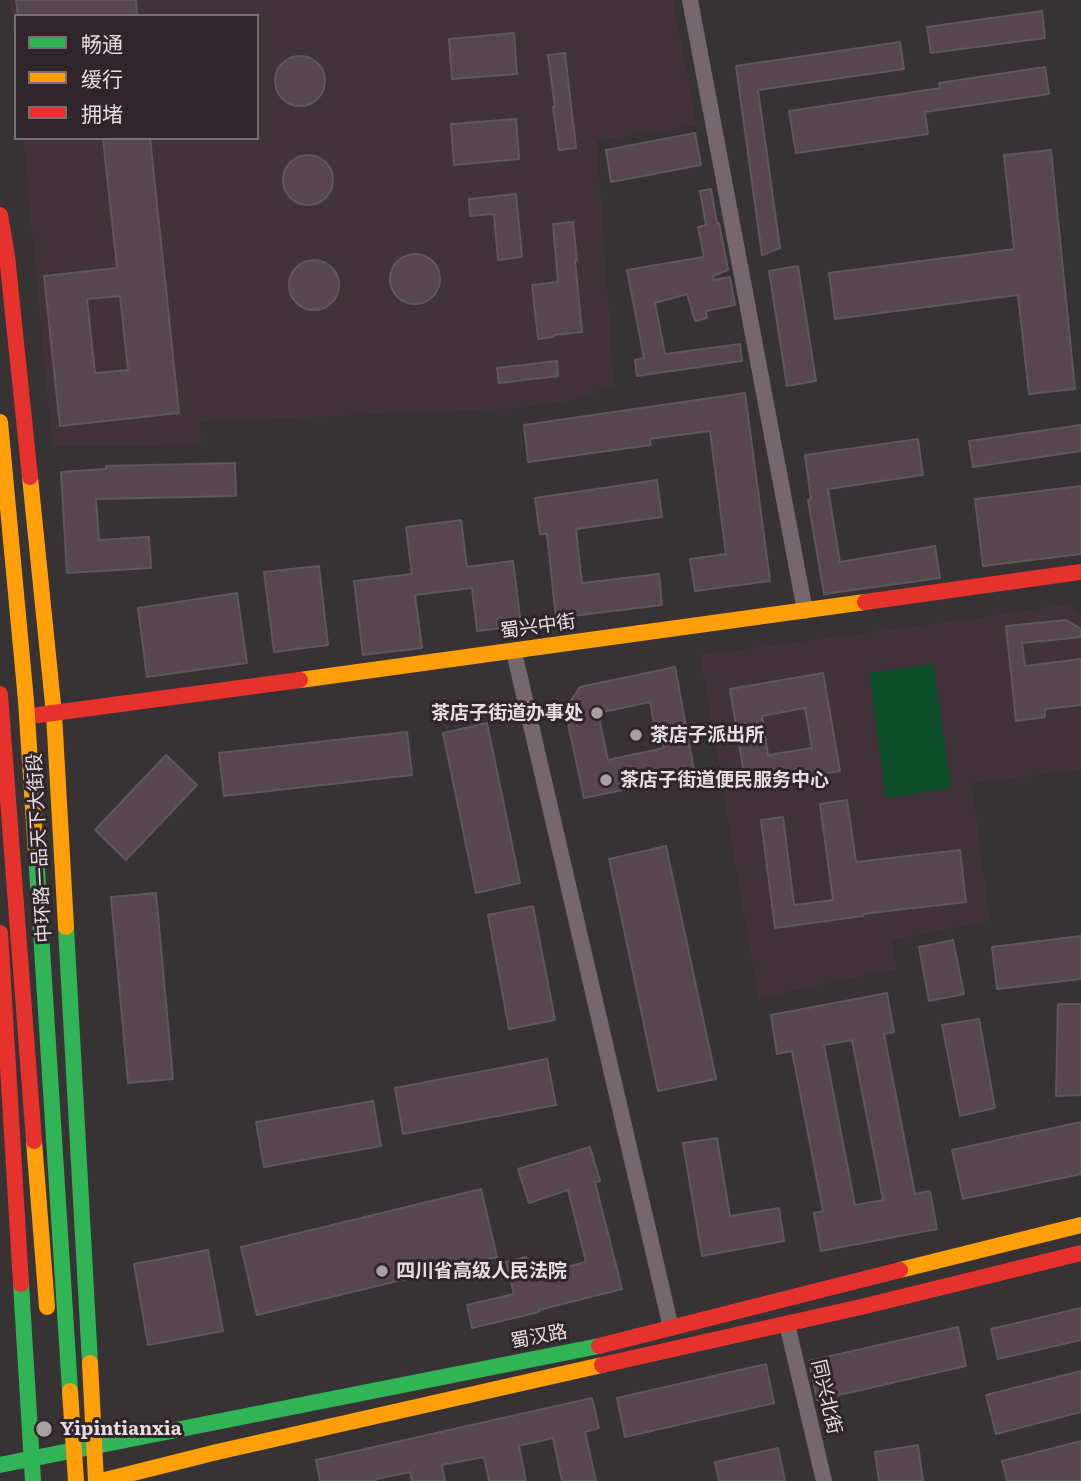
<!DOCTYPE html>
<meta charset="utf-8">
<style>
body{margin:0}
#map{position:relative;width:1081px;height:1481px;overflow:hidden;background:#373234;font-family:Literata,"Noto Sans SC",serif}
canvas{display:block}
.legend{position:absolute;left:14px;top:14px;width:245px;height:126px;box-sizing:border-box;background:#30252a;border:2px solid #786f73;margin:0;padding:9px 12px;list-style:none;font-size:21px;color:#e5dde1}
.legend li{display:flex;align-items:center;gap:14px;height:35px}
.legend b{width:35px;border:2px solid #786f73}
</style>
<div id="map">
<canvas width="1081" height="1481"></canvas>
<ul class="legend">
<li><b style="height:9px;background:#30b455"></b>畅通</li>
<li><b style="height:9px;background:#ff9f0a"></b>缓行</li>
<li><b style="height:9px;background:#e5322d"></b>拥堵</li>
</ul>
</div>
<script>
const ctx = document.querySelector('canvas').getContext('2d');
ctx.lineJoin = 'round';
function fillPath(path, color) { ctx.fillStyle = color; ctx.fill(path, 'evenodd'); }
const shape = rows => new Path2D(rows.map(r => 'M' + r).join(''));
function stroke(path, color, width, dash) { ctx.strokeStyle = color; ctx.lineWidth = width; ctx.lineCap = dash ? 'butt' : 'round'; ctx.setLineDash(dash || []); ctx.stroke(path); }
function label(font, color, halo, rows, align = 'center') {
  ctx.font = font + ' Literata,"Noto Sans SC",serif'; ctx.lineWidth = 6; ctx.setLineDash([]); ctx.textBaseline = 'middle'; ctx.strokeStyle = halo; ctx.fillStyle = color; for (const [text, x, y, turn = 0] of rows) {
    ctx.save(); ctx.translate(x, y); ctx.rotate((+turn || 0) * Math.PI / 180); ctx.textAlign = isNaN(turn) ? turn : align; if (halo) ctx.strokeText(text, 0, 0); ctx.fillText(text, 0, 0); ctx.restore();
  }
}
const built = shape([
 [10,0,673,0,697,125,597,141,614,385,573,400,521,408,200,422,201,447,52,446,23,138,257,138,257,16,16,16,16,57],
 [1068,604,1081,615,1081,770,972,783,990,921,892,940,897,969,758,998,700,655,976,618]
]);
const green = shape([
 [933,664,951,788,886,798,869,673]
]);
const building = shape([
 [16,0,136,0,137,16,18,16,16,0],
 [1042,11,1045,38,931,53,927,27,1042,11],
 [514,33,517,74,452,79,449,39,514,33],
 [900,42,904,69,758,90,780,248,762,255,736,66,900,42],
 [565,53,576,148,559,150,553,107,555,107,548,55,565,53],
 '275 81a25 25 0 1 1 50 0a25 25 0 1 1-50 0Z',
 [1045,67,1049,94,925,112,928,134,796,153,789,111,940,88,939,83,1045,67],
 [516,119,519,159,454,165,451,124,516,119],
 [695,133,701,165,611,182,606,150,695,133],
 [103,138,150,138,179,413,60,426,44,276,117,268,103,138],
 [120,296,128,370,95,373,87,299,120,296],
 [1051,150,1075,389,1029,394,1018,295,835,319,829,273,1014,249,1004,155,1051,150],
 '283 180a25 25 0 1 1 50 0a25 25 0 1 1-50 0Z',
 [711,189,717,223,719,223,728,270,713,276,714,280,730,277,735,305,706,311,707,318,695,321,687,294,655,303,665,354,740,344,742,361,637,376,635,360,644,358,627,270,704,257,698,227,706,225,700,191,711,189],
 [516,194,522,257,498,260,494,214,470,216,469,199,516,194],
 [573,222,577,260,575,260,582,332,554,335,554,337,538,339,532,285,558,282,553,224,573,222],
 '390 279a25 25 0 1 1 50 0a25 25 0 1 1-50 0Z',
 '289 285a25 25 0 1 1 50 0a25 25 0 1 1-50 0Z',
 [798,266,816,381,787,386,769,271,798,266],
 [557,361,558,376,499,383,497,368,557,361],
 [745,393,770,581,695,591,690,559,726,554,710,431,650,439,651,445,528,462,524,425,745,393],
 [1081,425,1081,451,973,467,969,441,1081,425],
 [918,439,923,475,828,489,840,562,935,546,940,578,824,594,808,500,811,499,805,455,918,439],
 [235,463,236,496,96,499,99,540,149,537,151,568,67,573,61,472,106,469,106,466,235,463],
 [657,480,662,517,576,529,582,583,659,574,662,605,556,618,547,534,540,534,535,498,657,480],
 [1081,486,1081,554,983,566,975,499,1081,486],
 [461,520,467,567,513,561,521,626,477,631,472,588,415,595,422,648,363,655,354,581,412,574,406,527,461,520],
 [319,566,328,645,274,652,264,572,319,566],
 [237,593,247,663,147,677,138,608,237,593],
 [1066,620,1081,629,1081,637,1022,643,1025,666,1081,659,1081,705,1045,709,1045,717,1016,721,1006,626,1066,620],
 [675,667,695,775,584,798,565,709,580,687,675,667],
 [650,702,654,723,658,722,664,748,608,760,598,713,650,702],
 [823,673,840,771,786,780,785,773,745,780,730,689,823,673],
 [805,708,812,748,768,755,762,716,805,708],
 [487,723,520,883,476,893,443,733,487,723],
 [407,732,412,775,224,796,219,753,407,732],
 [166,755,197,785,126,860,95,830,166,755],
 [847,800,856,862,960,850,966,902,863,914,863,916,775,928,761,820,783,817,794,905,833,900,820,804,847,800],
 [666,846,716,1079,658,1091,609,859,666,846],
 [156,893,173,1079,128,1083,111,897,156,893],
 [533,906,555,1020,509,1029,488,915,533,906],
 [1081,936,1081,979,997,989,992,947,1081,936],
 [953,940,964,994,929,1001,919,947,953,940],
 [887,993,894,1032,884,1034,915,1194,930,1191,937,1229,821,1251,814,1213,823,1211,792,1051,777,1054,771,1015,887,993],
 [852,1040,883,1200,855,1205,824,1045,852,1040],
 [1058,1004,1081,1004,1081,1095,1056,1096,1058,1004],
 [979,1019,995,1108,960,1116,942,1025,979,1019],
 [547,1059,556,1105,403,1134,395,1088,547,1059],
 [373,1101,381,1146,264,1167,256,1122,373,1101],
 [1081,1122,1081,1174,963,1199,952,1150,1081,1122],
 [717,1138,730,1216,779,1208,784,1241,702,1256,683,1143,717,1138],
 [590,1147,600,1181,595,1182,622,1289,539,1310,539,1312,472,1328,467,1305,514,1294,506,1262,526,1257,531,1276,586,1262,568,1190,529,1203,518,1169,590,1147],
 [481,1189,497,1257,257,1315,241,1247,481,1189],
 [208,1250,223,1331,148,1345,134,1264,208,1250],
 [1081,1308,1081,1340,998,1359,991,1329,1081,1308],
 [958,1327,966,1366,817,1400,809,1361,958,1327],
 [766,1364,774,1403,625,1437,617,1398,766,1364],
 [1081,1371,1081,1412,996,1434,986,1395,1081,1371],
 [592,1398,599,1428,585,1432,596,1481,562,1481,553,1438,519,1446,526,1481,489,1481,484,1457,442,1465,445,1481,412,1481,410,1472,376,1479,376,1481,320,1481,316,1460,592,1398],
 [1081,1441,1081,1481,1007,1481,1002,1461,1081,1441],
 [918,1445,923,1481,879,1481,875,1452,918,1445],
 [778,1448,785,1481,719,1481,715,1462,778,1448]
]);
const street = shape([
 [690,0,805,611],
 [514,652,671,1328],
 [787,1324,824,1481]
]);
const fast = shape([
 [66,927,90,1363],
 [21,1284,33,1481],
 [0,1465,599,1346]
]);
const slow = shape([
 [30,477,54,714,66,927],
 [300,680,865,602],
 [900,1270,1081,1225],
 [90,1363,96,1481],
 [101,1481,217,1452,602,1365]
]);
const jam = shape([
 [0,215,7,256,30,477],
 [865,602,1081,572],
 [38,715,300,680],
 [0,933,21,1284],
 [599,1346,900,1270],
 [602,1365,861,1307,1081,1253]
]);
const fastBridge = shape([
 [36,854,70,1391]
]);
const slowBridge = shape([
 [0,422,26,701,36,854],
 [34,1141,47,1307],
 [70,1391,76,1481]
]);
const jamBridge = shape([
 [0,694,34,1141]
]);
const markers = [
 [597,713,7,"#a8a1a4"],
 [636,735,7,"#a8a1a4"],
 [606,780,7,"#a8a1a4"],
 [382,1271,7,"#a8a1a4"],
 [44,1429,9,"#a8a1a4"]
];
const streetNames = [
 ["蜀兴中街",538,627,-8],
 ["中环路一品天下大街段",40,848,-93],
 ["蜀汉路",539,1337,-11],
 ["同兴北街",826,1397,77]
];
const poiNames = [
 ["茶店子街道办事处",583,713,"right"],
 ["茶店子派出所",650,735],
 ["茶店子街道便民服务中心",620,780],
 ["四川省高级人民法院",396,1271],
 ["Yipintianxia",60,1429]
];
fillPath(built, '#42323a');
fillPath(green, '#0d4f2a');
fillPath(building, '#574650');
stroke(building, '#5d585a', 2);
stroke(street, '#76676f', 16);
stroke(fast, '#30b455', 16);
stroke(slow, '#ff9f0a', 16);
stroke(jam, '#e5322d', 16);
stroke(fastBridge, '#30b455', 16);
stroke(slowBridge, '#ff9f0a', 16);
stroke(jamBridge, '#e5322d', 16);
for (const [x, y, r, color] of markers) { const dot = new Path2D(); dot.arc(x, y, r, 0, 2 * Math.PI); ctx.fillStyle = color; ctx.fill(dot); stroke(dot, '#30252a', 2.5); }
label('19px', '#e5dde1', '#30252a', streetNames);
label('bold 19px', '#e5dde1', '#30252a', poiNames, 'left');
</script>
